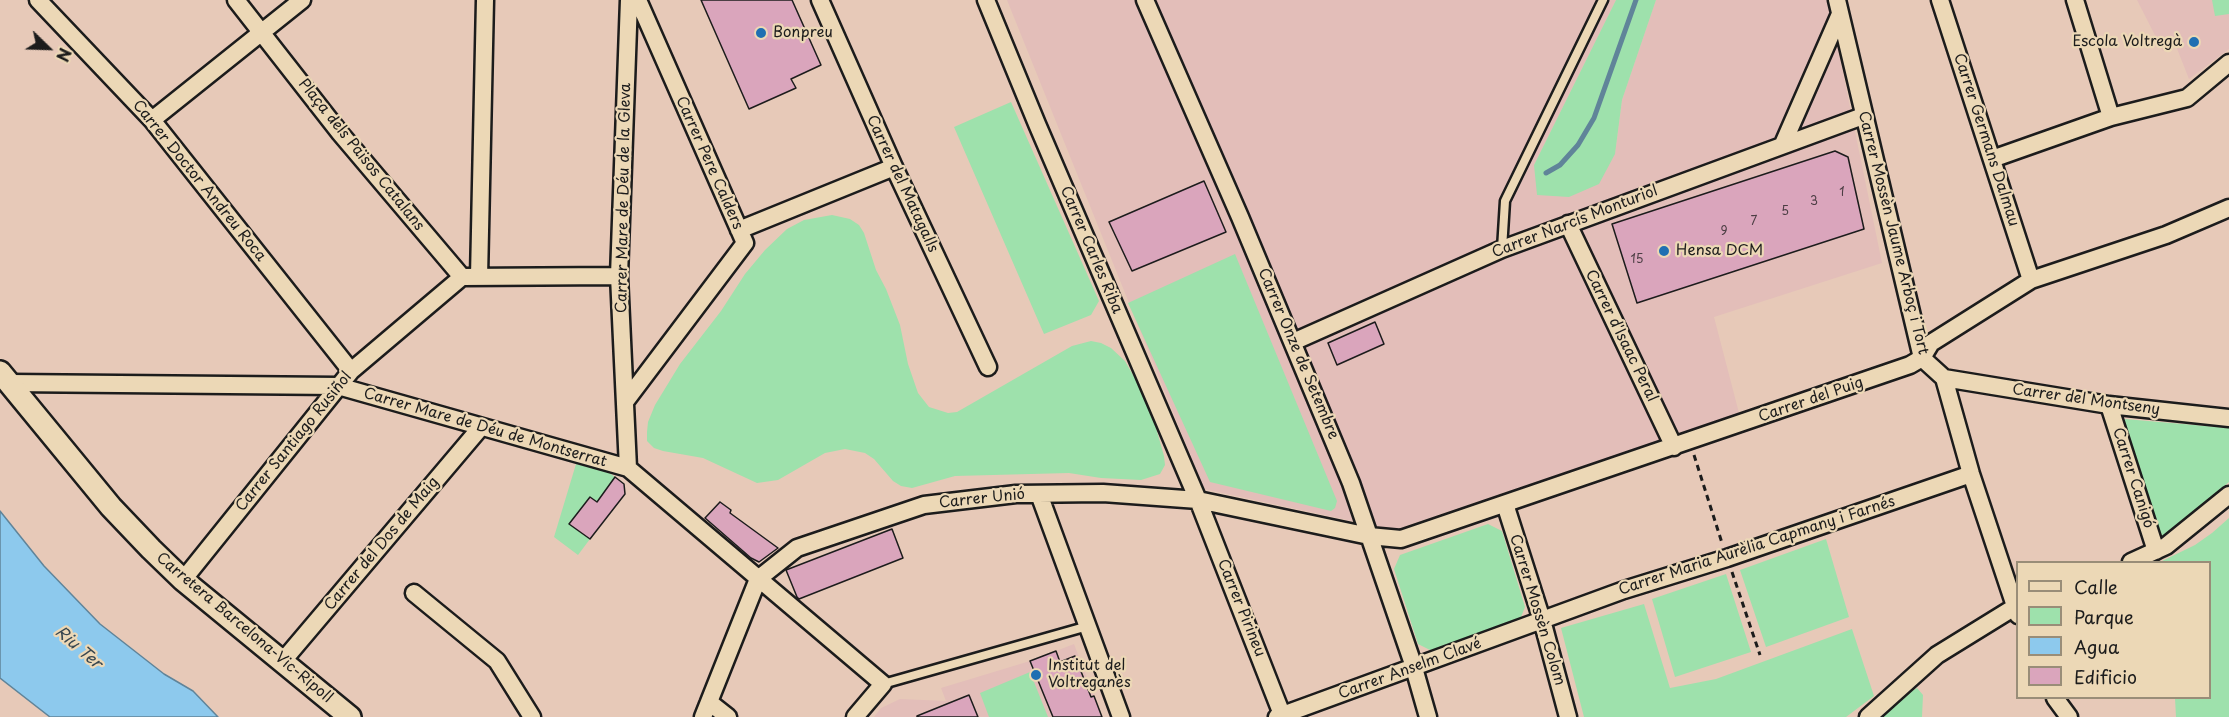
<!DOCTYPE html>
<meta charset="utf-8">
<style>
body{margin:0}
#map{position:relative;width:2229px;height:717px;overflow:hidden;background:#e7c9b8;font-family:"Playpen Sans",sans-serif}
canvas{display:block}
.legend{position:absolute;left:2016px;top:561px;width:195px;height:138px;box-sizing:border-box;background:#ecd8b6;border:2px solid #998d78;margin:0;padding:8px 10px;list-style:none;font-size:18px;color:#1c1c1c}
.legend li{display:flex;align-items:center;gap:12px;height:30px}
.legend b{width:30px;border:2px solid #998d78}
.north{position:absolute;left:18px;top:18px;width:60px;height:60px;-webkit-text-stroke:4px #ecd8b6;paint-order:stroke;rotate:113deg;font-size:16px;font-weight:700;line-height:24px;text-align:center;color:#1c1c1c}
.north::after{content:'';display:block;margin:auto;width:21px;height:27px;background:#1c1c1c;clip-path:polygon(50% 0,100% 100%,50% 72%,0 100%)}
</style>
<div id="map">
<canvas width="2229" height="717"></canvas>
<ul class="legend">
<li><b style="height:8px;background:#ecd8b6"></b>Calle</li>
<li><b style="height:16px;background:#9ee1ac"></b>Parque</li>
<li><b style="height:16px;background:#8dc9ed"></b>Agua</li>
<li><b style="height:16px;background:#daa5bc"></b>Edificio</li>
</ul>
<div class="north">N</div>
</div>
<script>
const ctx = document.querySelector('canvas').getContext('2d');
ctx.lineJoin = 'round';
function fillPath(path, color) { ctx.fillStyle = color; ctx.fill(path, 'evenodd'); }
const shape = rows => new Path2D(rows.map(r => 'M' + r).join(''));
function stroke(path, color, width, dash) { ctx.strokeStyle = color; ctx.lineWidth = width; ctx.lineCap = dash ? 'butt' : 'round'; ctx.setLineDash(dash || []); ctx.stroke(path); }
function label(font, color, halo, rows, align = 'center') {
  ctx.font = font + ' "Playpen Sans",sans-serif'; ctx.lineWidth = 4.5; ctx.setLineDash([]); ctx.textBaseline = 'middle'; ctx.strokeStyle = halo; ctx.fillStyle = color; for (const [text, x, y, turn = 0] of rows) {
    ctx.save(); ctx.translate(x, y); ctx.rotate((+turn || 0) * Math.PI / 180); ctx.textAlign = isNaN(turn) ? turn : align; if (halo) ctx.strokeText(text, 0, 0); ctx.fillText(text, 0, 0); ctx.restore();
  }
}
const built = shape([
 [1007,0,1616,0,1534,165,1615,154,1622,100,1656,0,1828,0,1882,263,1714,317,1739,413,1394,530,1204,489],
 [2137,0,2229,0,2229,49,2189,79,2176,46,2163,51],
 [1074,644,1102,717,874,717,881,708,900,699,946,701,941,688,1030,661]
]);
const green = shape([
 [1616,0,1656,0,1622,100,1615,154,1599,184,1569,197,1537,195,1534,165],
 [2212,0,2229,0,2229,14,2215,16],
 [1011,102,1099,301,1091,315,1044,334,954,127],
 [832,215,850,219,859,225,864,233,876,270,886,289,900,325,908,364,918,393,929,407,948,413,957,412,1072,346,1091,341,1101,343,1111,348,1125,361,1149,403,1164,456,1165,465,1160,474,1141,480,1101,478,1069,473,955,476,912,488,901,486,893,481,874,459,865,453,845,449,825,453,778,480,757,483,703,458,663,451,654,448,647,441,647,432,648,422,655,405,680,364,721,311,745,274,765,250,787,229,804,220],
 [1235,254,1337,501,1335,508,1331,511,1210,482,1128,303],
 [2125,419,2229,428,2229,482,2165,538,2159,537,2121,425],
 [576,464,607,471,615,477,598,502,590,497,569,524,590,539,578,555,554,537],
 [2229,518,2229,717,2176,717,2175,698,2210,698,2210,562,2160,562,2195,545,2212,533],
 [1488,524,1502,531,1525,607,1519,622,1432,651,1418,644,1394,569,1400,555],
 [1826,539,1849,617,1766,647,1740,570],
 [1726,574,1751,652,1675,677,1652,599],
 [1644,604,1670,688,1716,679,1852,629,1874,696,1846,717,1584,717,1561,628],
 [1030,672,1048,717,989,717,980,693],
 [1917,688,1923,695,1922,717,1883,717,1908,693]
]);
const water = shape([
 [0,511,44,566,100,624,164,674,193,691,218,717,50,717,0,678,0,511]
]);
const stream = shape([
 [1546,173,1560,165,1578,145,1594,118,1636,0]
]);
const building = shape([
 [701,0,792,0,821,65,791,79,796,88,749,109,701,0],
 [1835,151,1848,157,1864,229,1637,303,1612,224,1835,151],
 [1204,181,1226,232,1132,271,1109,222,1204,181],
 [1375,322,1384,344,1337,365,1328,343,1375,322],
 [615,477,624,484,625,494,590,539,569,524,590,497,597,502,615,477],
 [720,502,731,510,730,513,778,548,759,562,751,558,705,518,720,502],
 [892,529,903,558,799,599,797,597,786,570,892,529],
 [1056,651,1060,662,1075,656,1091,697,1094,696,1102,717,1053,717,1030,661,1056,651],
 [969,695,978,717,917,717,917,716,969,695]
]);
const path = shape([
 [1694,455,1722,543],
 [1732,572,1760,655]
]);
const service = shape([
 [1502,249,1505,201,1603,0],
 [883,684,1088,626]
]);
const minor = shape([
 [38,0,152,120,351,371],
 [236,0,340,133,462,277],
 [820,0,894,167,988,367],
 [986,0,1037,124,1198,500,1283,717],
 [1145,0,1240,217,1351,483,1412,661,1428,717],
 [1837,0,1922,358,1944,378,1971,474,2018,615],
 [1940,0,2031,280],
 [2075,0,2111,117],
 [152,120,302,0],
 [1783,144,1840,14],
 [1992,159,2111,117,2187,98,2229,63],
 [1568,224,1674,447],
 [739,230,894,167],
 [479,277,485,0],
 [1293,342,1502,249,1863,116],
 [1944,378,2109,405,2229,418],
 [9,383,338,386,628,468,883,684,855,717],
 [625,402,745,243,638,0],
 [2109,405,2156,551],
 [628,468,619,276,629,0],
 [1039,494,1121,717],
 [1505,504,1542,620,1568,717],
 [2131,562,2166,546,2229,495],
 [183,580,351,371,462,277,619,276],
 [414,593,497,661,532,717],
 [282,662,481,427],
 [2055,698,2069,717],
 [709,702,728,717],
 [703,717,758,579,797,548,924,505,1016,494,1103,493,1198,500,1369,536,1401,539,1910,365,1922,358,1931,343,2031,280,2166,235,2229,208],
 [1277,717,1624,590,1727,558,1971,474],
 [1868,717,1937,655,2018,605]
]);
const tertiary = shape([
 [0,372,111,507,151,549,183,580,350,717]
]);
const markers = [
 [761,33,6,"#1f6fb2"],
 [2194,42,6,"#1f6fb2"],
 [1664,251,6,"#1f6fb2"],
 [1036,675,6,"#1f6fb2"]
];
const numberNames = [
 ["1",1842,193],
 ["3",1814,202],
 ["5",1785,212],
 ["7",1754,222],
 ["9",1724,232],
 ["15",1637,260]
];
const poiNames = [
 ["Bonpreu",773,33],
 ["Escola Voltregà",2182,42,"right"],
 ["Hensa DCM",1676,251],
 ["Institut del",1048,666],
 ["Voltreganès",1048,683]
];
const streetNames = [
 ["Carrer Germans Dalmau",1986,140,72],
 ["Plaça dels Països Catalans",361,155,51],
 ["Carrer Pere Calders",709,163,66],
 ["Carrer Doctor Andreu Roca",199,181,51],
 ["Carrer del Matagalls",902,184,65],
 ["Carrer Mare de Déu de la Gleva",624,198,-89],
 ["Carrer Narcís Monturiol",1575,222,-21],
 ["Carrer Mossèn Jaume Arboç i Tort",1893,233,76],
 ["Carrer Carles Riba",1091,250,67],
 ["Carrer d'Isaac Peral",1621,336,64],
 ["Carrer Onze de Setembre",1298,354,67],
 ["Carrer del Puig",1811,400,-19],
 ["Carrer del Montseny",2086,400,8],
 ["Carrer Mare de Déu de Montserrat",485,428,16],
 ["Carrer Santiago Rusiñol",294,442,-51],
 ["Carrer Canigó",2133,478,72],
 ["Carrer Unió",982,499,-6],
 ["Carrer del Dos de Maig",382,544,-50],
 ["Carrer Maria Aurèlia Capmany i Farnés",1757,546,-18],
 ["Carrer Pirineu",1241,608,68],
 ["Carrer Mossèn Colom",1537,610,73],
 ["Carretera Barcelona-Vic-Ripoll",244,628,40],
 ["Carrer Anselm Clavé",1410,669,-20]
];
const waterNames = [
 ["Riu Ter",78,648,41]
];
fillPath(built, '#e3beb9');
fillPath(green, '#9ee1ac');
fillPath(water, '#8dc9ed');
stroke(water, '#608499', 1.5);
stroke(stream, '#608499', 5);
fillPath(building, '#daa5bc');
stroke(building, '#1c1c1c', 1.5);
stroke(service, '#1c1c1c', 13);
stroke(minor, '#1c1c1c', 21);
stroke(tertiary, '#1c1c1c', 26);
stroke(path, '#1c1c1c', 3, [6, 4.5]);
stroke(service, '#ecd8b6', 8);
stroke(minor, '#ecd8b6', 16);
stroke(tertiary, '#ecd8b6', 21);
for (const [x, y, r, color] of markers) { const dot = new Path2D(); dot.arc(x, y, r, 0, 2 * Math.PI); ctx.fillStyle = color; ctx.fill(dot); stroke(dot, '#ecd8b6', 2); }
label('12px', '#4c3e44', null, numberNames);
label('15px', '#1c1c1c', '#ecd8b6', poiNames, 'left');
label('15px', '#1c1c1c', '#ecd8b6', streetNames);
label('italic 16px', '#384750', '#ecd8b6', waterNames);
</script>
